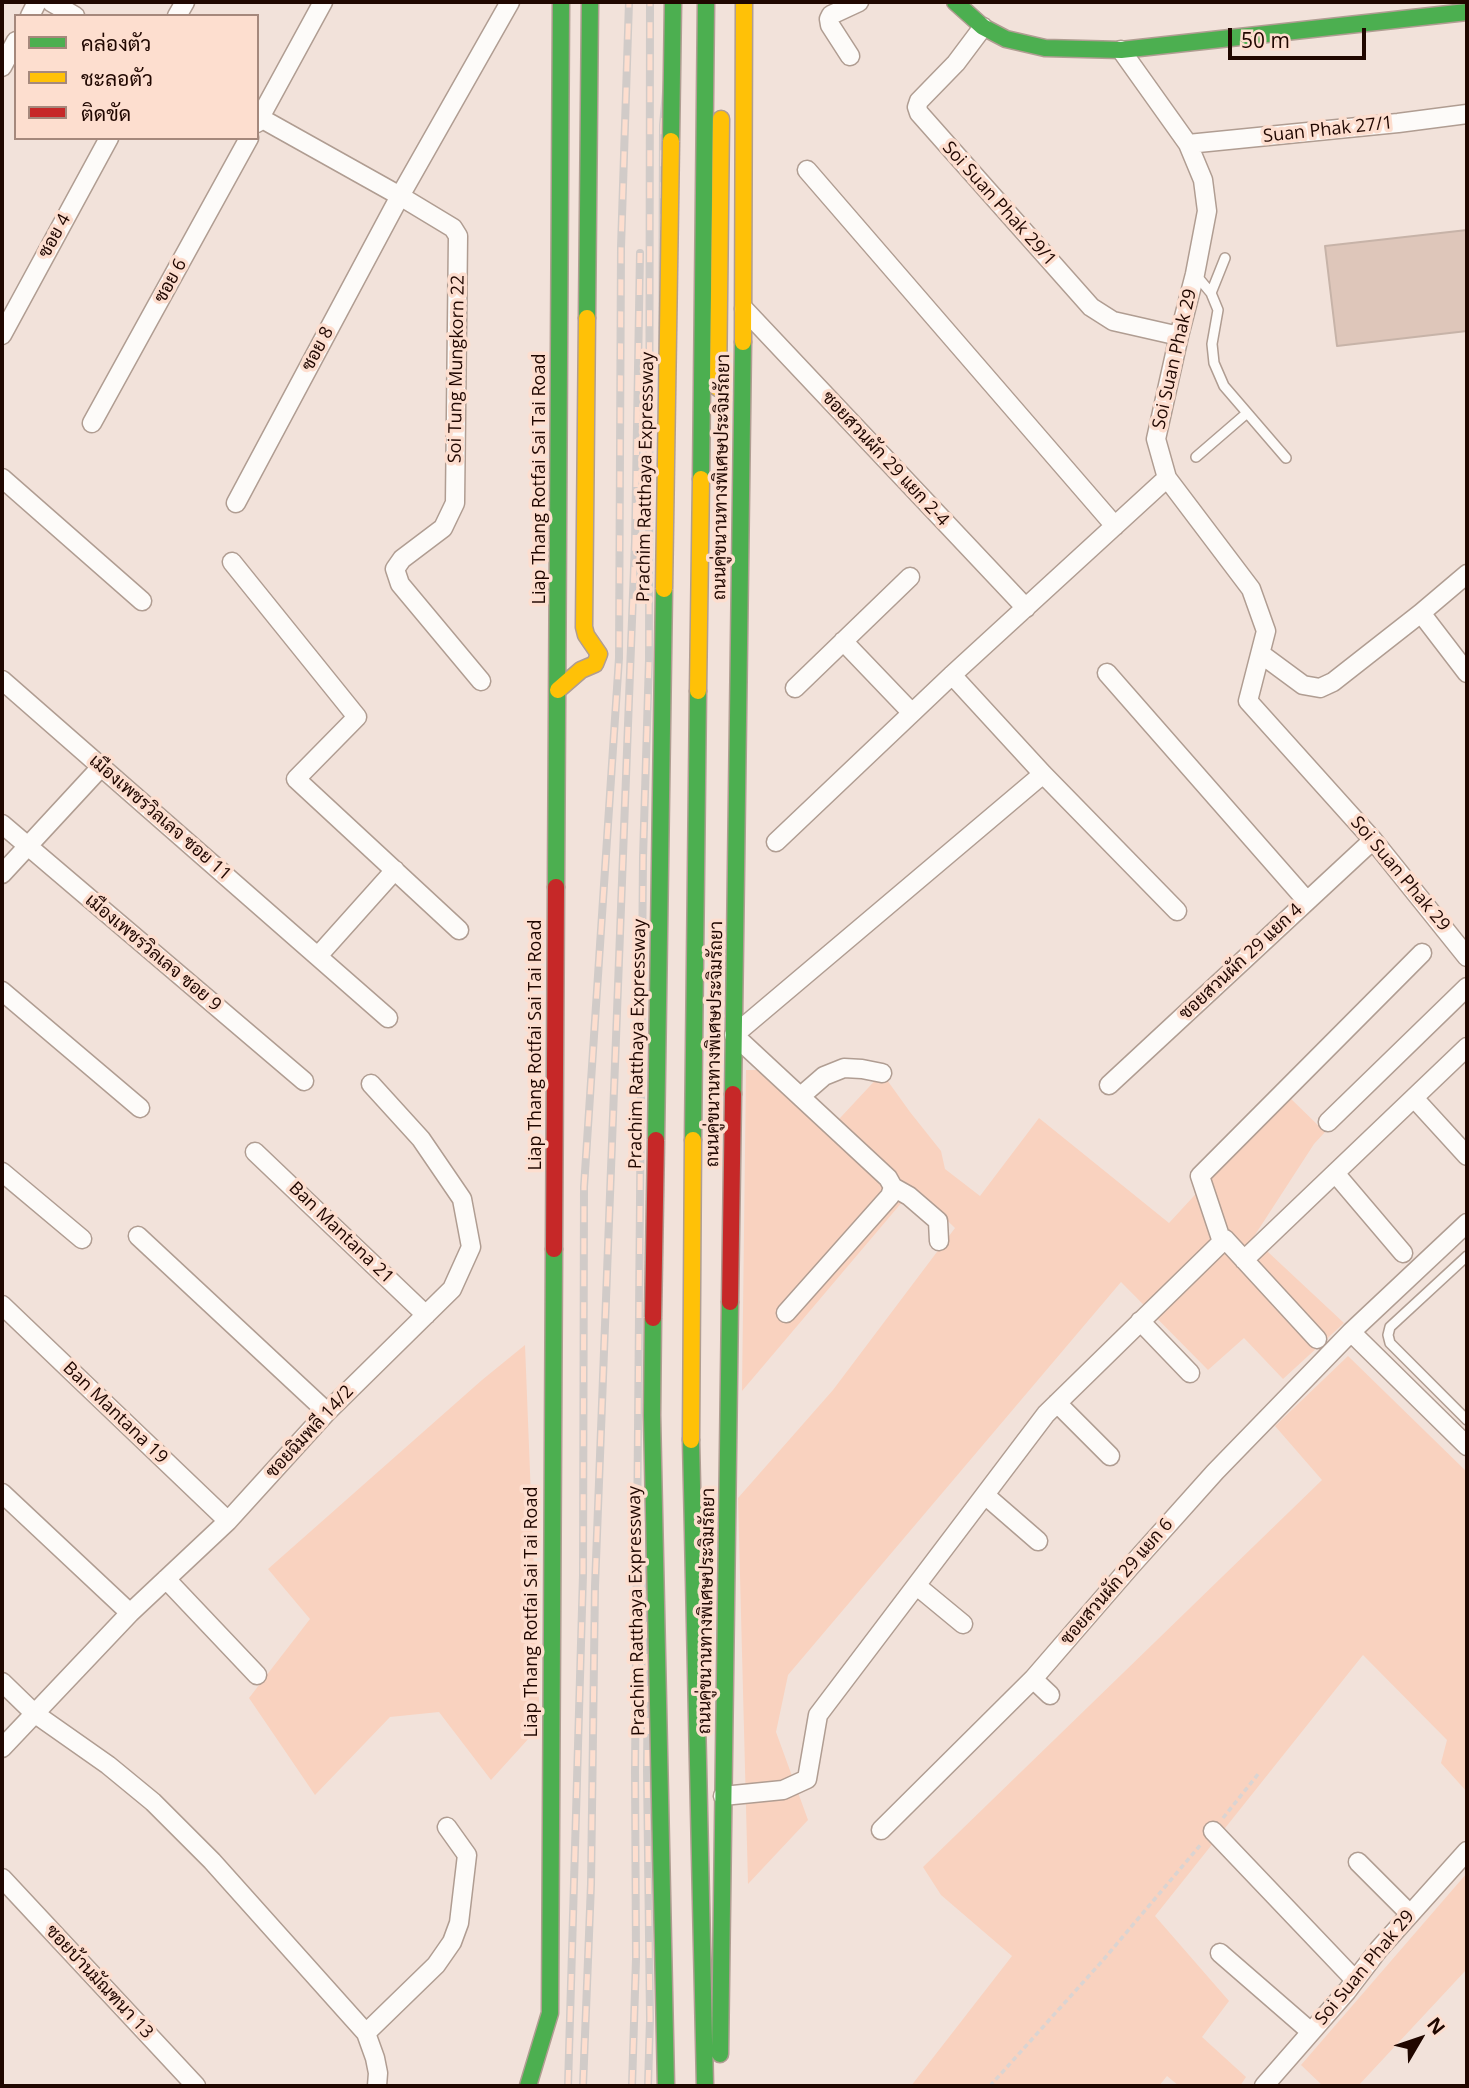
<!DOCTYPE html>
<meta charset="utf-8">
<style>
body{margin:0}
#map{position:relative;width:1469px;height:2088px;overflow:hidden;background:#f2e2da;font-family:"Open Sans",Sarabun,sans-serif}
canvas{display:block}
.frame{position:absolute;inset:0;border:4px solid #200700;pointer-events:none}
.legend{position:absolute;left:14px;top:14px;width:245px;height:126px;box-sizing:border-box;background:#fddecf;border:2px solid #a5887c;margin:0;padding:9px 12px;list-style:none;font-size:21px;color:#200700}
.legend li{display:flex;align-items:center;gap:14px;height:35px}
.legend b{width:35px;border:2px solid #a5887c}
.north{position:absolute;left:1385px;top:2004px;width:70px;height:70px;-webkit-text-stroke:5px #fddecf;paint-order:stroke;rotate:51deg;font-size:19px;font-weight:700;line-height:28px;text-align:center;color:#200700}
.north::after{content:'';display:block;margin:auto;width:24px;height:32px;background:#200700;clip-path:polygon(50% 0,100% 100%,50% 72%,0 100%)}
.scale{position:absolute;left:1228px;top:28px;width:138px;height:32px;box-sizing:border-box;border:4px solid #200700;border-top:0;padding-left:9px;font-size:21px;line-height:24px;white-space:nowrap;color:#200700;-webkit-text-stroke:5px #fddecf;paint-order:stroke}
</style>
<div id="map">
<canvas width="1469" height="2088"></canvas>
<div class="frame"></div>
<ul class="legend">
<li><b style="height:9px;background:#4caf50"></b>คล่องตัว</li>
<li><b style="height:9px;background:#ffc107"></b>ชะลอตัว</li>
<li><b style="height:9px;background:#c62828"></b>ติดขัด</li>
</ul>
<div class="north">N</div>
<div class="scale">50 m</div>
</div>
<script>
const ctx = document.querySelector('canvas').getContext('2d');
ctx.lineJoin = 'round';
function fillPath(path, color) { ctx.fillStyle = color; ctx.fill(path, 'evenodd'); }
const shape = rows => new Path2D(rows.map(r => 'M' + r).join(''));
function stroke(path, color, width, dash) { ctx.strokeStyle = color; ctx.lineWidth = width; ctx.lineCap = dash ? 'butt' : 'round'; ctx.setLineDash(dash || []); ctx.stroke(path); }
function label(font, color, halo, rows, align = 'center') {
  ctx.font = font + ' "Open Sans",Sarabun,sans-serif'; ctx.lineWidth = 7; ctx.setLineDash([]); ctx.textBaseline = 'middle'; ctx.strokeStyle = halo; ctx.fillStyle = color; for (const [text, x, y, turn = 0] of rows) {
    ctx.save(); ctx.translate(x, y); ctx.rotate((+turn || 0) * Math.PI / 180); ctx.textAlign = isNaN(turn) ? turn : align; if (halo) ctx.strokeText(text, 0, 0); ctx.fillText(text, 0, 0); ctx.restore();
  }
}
const green = shape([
 [746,1070,760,1070,827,1132,882,1073,910,1112,941,1151,945,1169,980,1196,1039,1118,1169,1223,1287,1095,1325,1132,1314,1144,1253,1238,1344,1323,1283,1379,1244,1338,1208,1370,1121,1282,788,1675,776,1732,808,1820,748,1884,738,1498,833,1390,955,1228,914,1188,742,1391],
 [525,1345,540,1726,491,1780,439,1712,390,1717,315,1795,249,1698,310,1619,268,1569,482,1380],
 [1348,1356,1467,1472,1467,1792,1441,1763,1447,1740,1363,1655,1155,1916,1229,2001,1202,2037,1246,2077,1240,2086,1179,2086,1167,2076,1159,2086,911,2086,1012,1956,941,1895,923,1867,1322,1480,1275,1426],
 [1467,1873,1467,1969,1358,2086,1323,2086,1301,2065]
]);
const building = shape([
 [1467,230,1467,331,1337,346,1325,246,1467,230]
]);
const path = shape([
 [1223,1818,1259,1773],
 [990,2086,1104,1959,1202,1843]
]);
const lane = shape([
 [1196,275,1211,293,1218,310,1212,344,1214,363,1224,386,1286,458],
 [1211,293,1225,258],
 [1196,457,1247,413],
 [1467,1256,1390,1327,1388,1335,1390,1343,1467,1420]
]);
const street = shape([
 [51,2,75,16],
 [30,16,37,2],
 [177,16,185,2],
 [983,27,956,63,919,101,917,107,919,113,1091,307,1113,321,1179,336],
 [1121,50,1188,144,1203,180,1207,211,1195,274,1179,336,1156,439,1167,478,1251,589,1266,631,1248,701,1373,840,1467,957],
 [850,56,830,25,829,19,831,15,859,2],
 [2,67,16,41],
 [257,116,400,196,453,228,458,236,455,503,443,528,402,559,395,569,400,584,481,681],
 [257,123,323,2],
 [1188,144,1398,123,1467,114],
 [807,170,1115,526],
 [744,309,1026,608],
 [2,335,109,138],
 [92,423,249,138],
 [2,478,142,601],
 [236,503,400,196,510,2],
 [232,562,357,717,296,779,459,930],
 [1421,613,1467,574],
 [843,641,912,713],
 [1261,654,1303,685,1320,688,1333,682,1421,613,1467,673],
 [1107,673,1307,901],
 [952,675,1043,774,1177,911],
 [2,680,388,1018],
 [795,688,910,577],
 [2,824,304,1081],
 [776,842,952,675,1167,478],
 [2,874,101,767],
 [318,956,395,870],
 [2,991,140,1108],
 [1109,1085,1373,840],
 [801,1096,824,1076,844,1068,862,1069,882,1073],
 [1414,1098,1467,1156],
 [1328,1122,1467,987],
 [255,1152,426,1315],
 [2,1172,82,1239],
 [1335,1173,1403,1253],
 [893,1187,909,1196,938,1221,939,1241],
 [1467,1223,1351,1332,1467,1446],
 [138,1236,327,1412],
 [1222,1242,1200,1176,1422,953],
 [1244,1260,1467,1047],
 [2,1305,228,1521],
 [786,1313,890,1196,893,1187,888,1178,734,1035,1043,774],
 [1140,1321,1190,1373],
 [1057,1403,1110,1456],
 [2,1493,130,1613],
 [985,1495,1038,1541],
 [166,1579,257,1675],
 [917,1586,963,1624],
 [1033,1679,1050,1695],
 [2,1682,34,1713,108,1765,153,1802,212,1861,366,2033,375,2058,378,2073,377,2086],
 [2,1748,130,1613,228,1521,327,1412,452,1289,471,1247,462,1199,421,1139,371,1084],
 [723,1796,783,1790,807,1779,818,1715,1046,1414,1225,1239,1317,1339],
 [881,1830,1033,1679,1130,1567,1215,1472,1351,1332],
 [1213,1831,1355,1980],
 [1358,1862,1410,1914],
 [2,1878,196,2086],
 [1220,1953,1311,2032],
 [366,2033,436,1965,452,1942,459,1923,467,1855,447,1827],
 [1264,2086,1347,1991,1379,1949,1467,1851]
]);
const fast = shape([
 [955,2,983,27,1006,39,1045,48,1121,50,1467,12],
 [587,318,590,2],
 [701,479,706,2],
 [556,887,561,2],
 [733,1094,743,342],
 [693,1140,698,691],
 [691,1440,705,2086],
 [720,2054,730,1302],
 [528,2086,550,2013,554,1249]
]);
const slow = shape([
 [743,342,744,2],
 [718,388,721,119],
 [558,690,581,670,595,664,599,654,586,635,584,627,587,318],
 [698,691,701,479],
 [691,1440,693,1140]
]);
const jam = shape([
 [554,1249,556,887],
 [730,1302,733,1094]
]);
const rail = shape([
 [568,2086,583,1575,584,1187,619,658,621,247,629,2],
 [583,2086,591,1884,595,1586,635,542,640,253],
 [632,2086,636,1959,635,1770,643,858,649,660,650,2],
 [648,2086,650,2019,647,1770,655,858,661,659,663,125,674,2]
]);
const fastBridge = shape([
 [671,141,673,2],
 [656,1140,664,589],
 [653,1318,652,1415,666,2086]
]);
const slowBridge = shape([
 [664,589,671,141]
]);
const jamBridge = shape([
 [653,1318,656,1140]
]);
const streetNames = [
 ["Suan Phak 27/1",1328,130,-6],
 ["Soi Suan Phak 29/1",999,204,48],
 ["ซอย 4",55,236,-61],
 ["ซอย 6",171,281,-61],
 ["ซอย 8",318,349,-62],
 ["Soi Suan Phak 29",1175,359,-77],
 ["Soi Tung Mungkorn 22",457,369,-89],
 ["ซอยสวนผัก 29 แยก 2-4",885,459,47],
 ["Prachim Ratthaya Expressway",646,477,-89],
 ["ถนนคู่ขนานทางพิเศษประจิมรัถยา",722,477,-89],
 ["Liap Thang Rotfai Sai Tai Road",540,479,-90],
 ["เมืองเพชรวิลเลจ ซอย 11",160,818,41],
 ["Soi Suan Phak 29",1400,874,50],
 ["เมืองเพชรวิลเลจ ซอย 9",153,953,40],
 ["ซอยสวนผัก 29 แยก 4",1241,962,-43],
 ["Prachim Ratthaya Expressway",638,1044,-89],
 ["ถนนคู่ขนานทางพิเศษประจิมรัถยา",715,1044,-89],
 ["Liap Thang Rotfai Sai Tai Road",536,1045,-90],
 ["Ban Mantana 21",341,1233,44],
 ["Ban Mantana 19",115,1413,44],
 ["ซอยฉิมพลี 14/2",310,1432,-47],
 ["ซอยสวนผัก 29 แยก 6",1117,1582,-49],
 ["Prachim Ratthaya Expressway",637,1611,-91],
 ["ถนนคู่ขนานทางพิเศษประจิมรัถยา",707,1611,-89],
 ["Liap Thang Rotfai Sai Tai Road",532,1612,-90],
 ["Soi Suan Phak 29",1365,1968,-50],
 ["ซอยบ้านมัณฑนา 13",99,1982,47]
];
fillPath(green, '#f9d2bf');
fillPath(building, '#dec6ba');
stroke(building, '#c7b3a8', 2);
stroke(lane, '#b09d92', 12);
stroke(street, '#b09d92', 21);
stroke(fast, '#b09d92', 19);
stroke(slow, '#b09d92', 19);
stroke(jam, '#b09d92', 19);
stroke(path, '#dad4d2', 3.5, [5, 3.5]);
stroke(lane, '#fdfbf9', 9);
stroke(street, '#fdfbf9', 18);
stroke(fast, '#4caf50', 16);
stroke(slow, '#ffc107', 16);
stroke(jam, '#c62828', 16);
stroke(rail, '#d1cbc8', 8);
stroke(rail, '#fddecf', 5, [16]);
stroke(fastBridge, '#b09d92', 19, []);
stroke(slowBridge, '#b09d92', 19, []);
stroke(jamBridge, '#b09d92', 19, []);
stroke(fastBridge, '#4caf50', 16);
stroke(slowBridge, '#ffc107', 16);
stroke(jamBridge, '#c62828', 16);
label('18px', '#200700', '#fddecf', streetNames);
</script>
